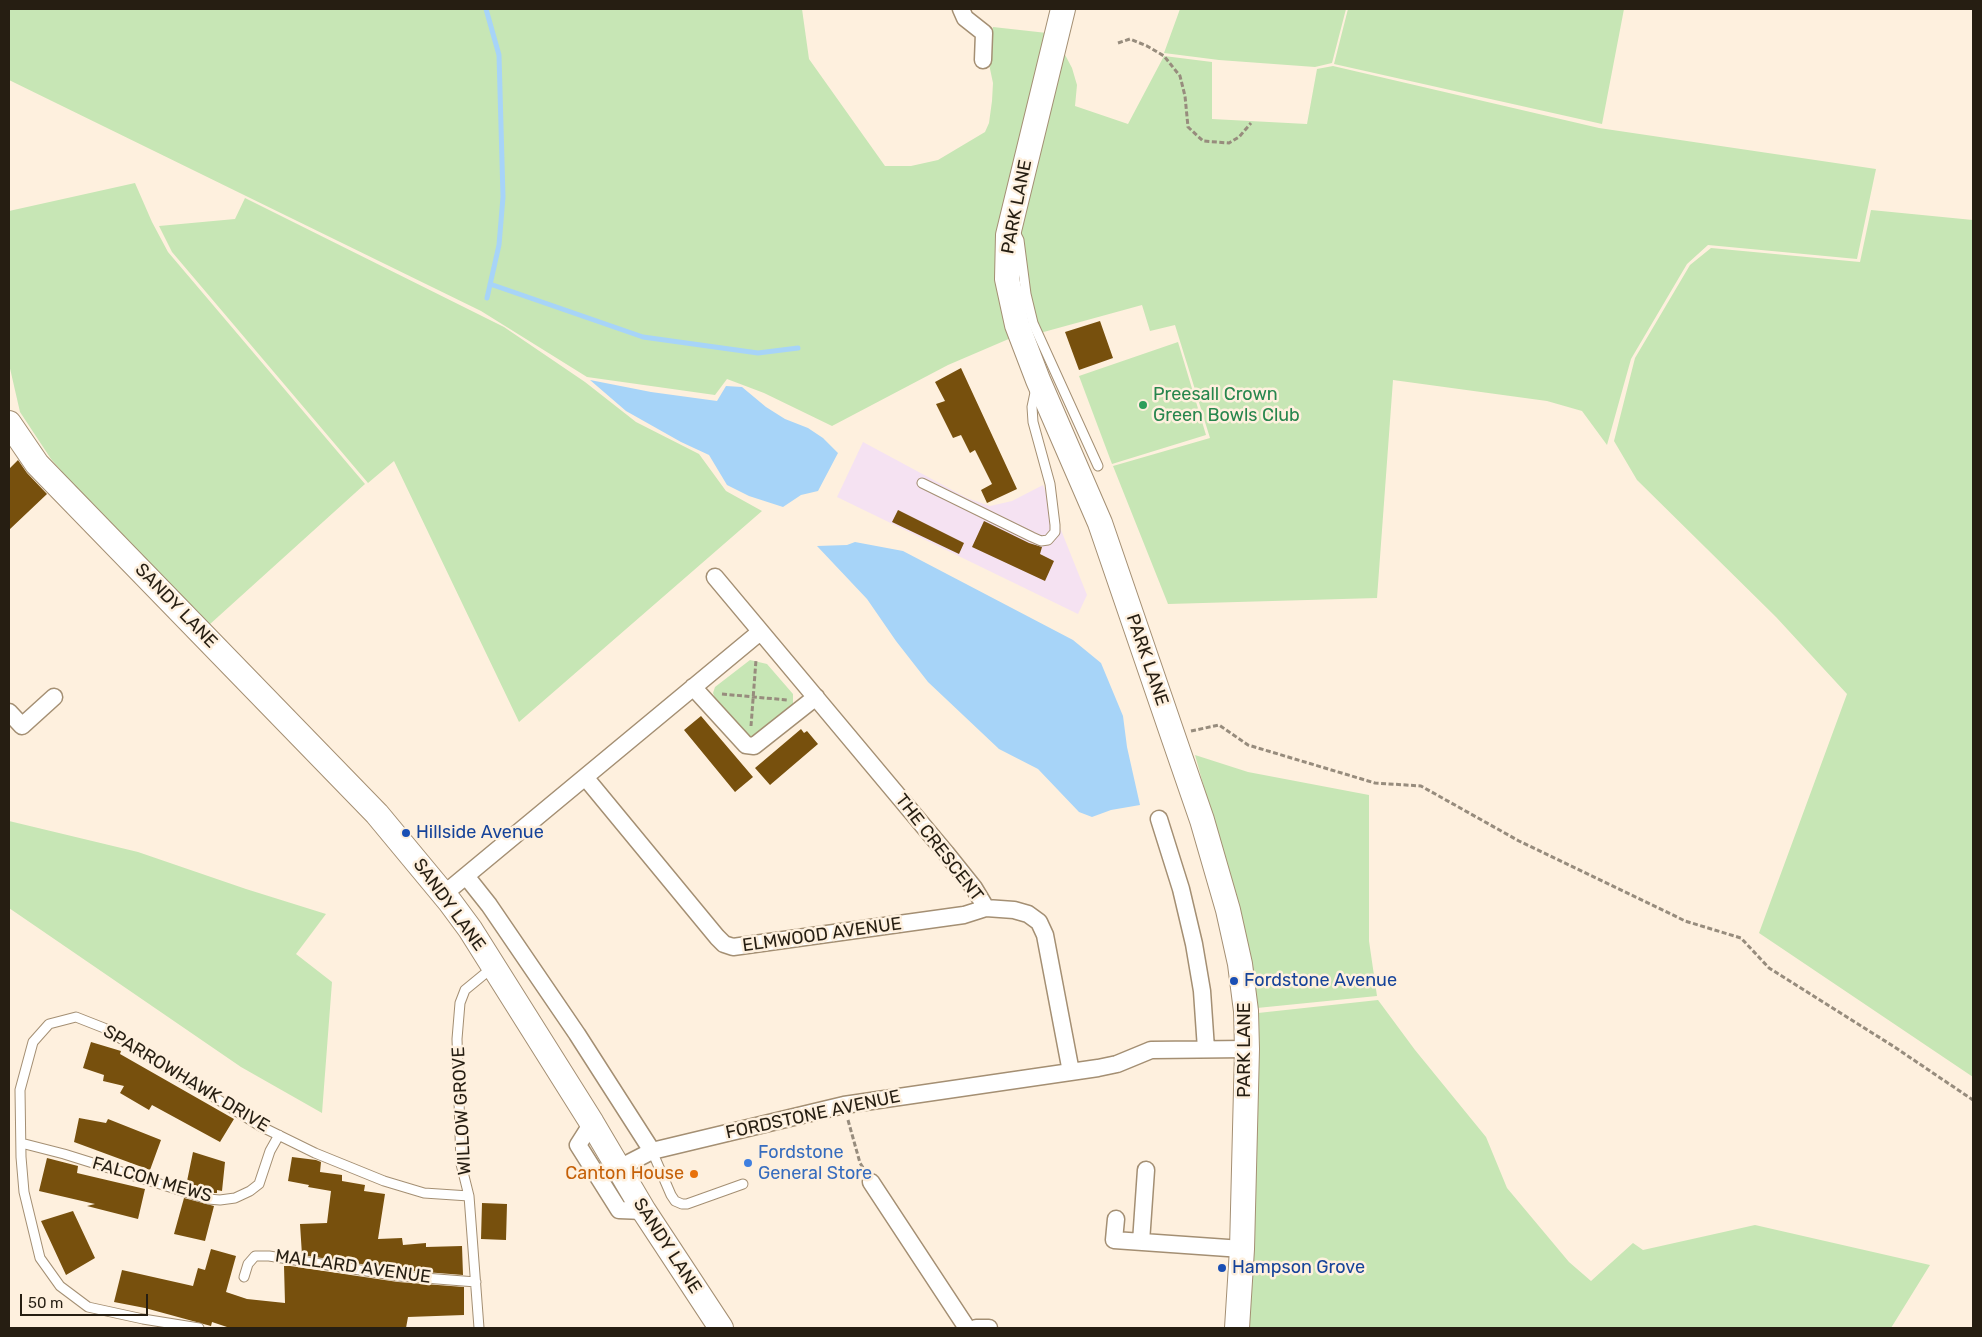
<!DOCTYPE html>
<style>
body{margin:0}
#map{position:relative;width:1982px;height:1337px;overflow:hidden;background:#fef0de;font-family:Rubik,sans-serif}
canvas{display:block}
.frame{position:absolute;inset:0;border:10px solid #261e12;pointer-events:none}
.scale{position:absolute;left:20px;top:1294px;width:128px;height:22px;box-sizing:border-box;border:2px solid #261e12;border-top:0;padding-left:6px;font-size:15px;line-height:18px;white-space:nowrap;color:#261e12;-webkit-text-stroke:4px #fef0de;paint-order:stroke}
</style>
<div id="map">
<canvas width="1982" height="1337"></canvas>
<div class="frame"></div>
<div class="scale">50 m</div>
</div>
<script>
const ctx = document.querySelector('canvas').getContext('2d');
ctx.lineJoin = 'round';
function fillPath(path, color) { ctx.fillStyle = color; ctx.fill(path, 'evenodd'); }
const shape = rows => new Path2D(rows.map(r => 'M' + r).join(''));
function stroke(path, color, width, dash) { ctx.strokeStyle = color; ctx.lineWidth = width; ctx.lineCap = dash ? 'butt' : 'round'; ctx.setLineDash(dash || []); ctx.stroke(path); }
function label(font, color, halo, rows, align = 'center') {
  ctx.font = font + ' Rubik,sans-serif'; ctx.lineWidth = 5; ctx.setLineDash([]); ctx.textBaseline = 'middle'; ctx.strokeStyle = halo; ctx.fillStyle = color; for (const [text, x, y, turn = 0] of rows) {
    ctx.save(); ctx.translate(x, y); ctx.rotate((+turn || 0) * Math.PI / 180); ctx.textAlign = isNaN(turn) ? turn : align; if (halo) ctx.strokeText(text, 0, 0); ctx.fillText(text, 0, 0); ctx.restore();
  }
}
const commercial = shape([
 [863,442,967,498,990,506,1012,501,1043,485,1087,595,1078,614,837,497]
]);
const green = shape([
 [9,9,802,9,809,59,885,166,911,166,938,160,985,132,989,123,992,101,993,83,989,64,989,42,993,27,1047,33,1025,129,1011,338,948,365,832,426,764,393,727,379,715,395,587,377,481,311,9,80],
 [1180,9,1346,9,1332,63,1315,67,1219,60,1164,53],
 [1348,9,1624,9,1602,124,1334,64],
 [1063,51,1072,68,1077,85,1075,106,1128,124,1164,56,1212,62,1212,119,1307,124,1317,69,1333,66,1599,128,1876,169,1857,259,1708,245,1687,264,1631,359,1607,445,1582,411,1547,401,1393,380,1377,598,1168,604,1113,466,1210,438,1175,325,1150,331,1142,305,1040,333,1032,304,1019,231],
 [135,183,152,222,168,252,365,484,209,625,104,520,51,459,20,412,9,364,9,211],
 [245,198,504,327,585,382,636,422,699,454,726,491,762,511,519,722,394,461,368,483,172,252,159,226,235,219],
 [1871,210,1973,220,1973,1077,1759,933,1847,694,1776,617,1637,480,1614,441,1635,358,1690,265,1711,248,1860,262],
 [1178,342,1206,435,1112,464,1079,376],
 [750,660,767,664,793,694,793,706,754,736,747,736,715,698,713,693,715,687],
 [1195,755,1248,772,1369,795,1369,941,1377,996,1257,1008,1227,870],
 [9,821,138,852,246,889,326,914,296,954,332,982,322,1113,241,1067,9,908],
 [1378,1000,1415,1050,1486,1137,1507,1188,1569,1262,1591,1281,1633,1243,1643,1250,1755,1225,1930,1265,1891,1328,1248,1328,1258,1013]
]);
const water = shape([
 [590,380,651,392,717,401,726,386,742,387,766,407,785,419,808,428,823,438,838,453,818,491,801,495,783,507,749,496,727,485,709,455,681,442,626,411],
 [855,542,903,551,1073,640,1101,663,1123,716,1127,747,1140,805,1111,810,1092,817,1079,812,1038,769,999,749,928,682,896,641,867,599,817,546,847,545]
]);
const stream = shape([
 [486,9,499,55,503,197,499,245,487,298],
 [490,284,643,337,758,353,798,348]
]);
const building = shape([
 [1100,321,1113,358,1079,370,1065,332],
 [961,368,1017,489,987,503,981,490,992,484,975,450,970,453,961,435,953,438,936,404,945,401,935,382],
 [18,460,27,473,47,494,9,530,9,469],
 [898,510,964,543,959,554,892,522],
 [984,521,1029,543,1042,547,1040,554,1054,561,1045,581,972,547],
 [701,716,753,777,735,792,684,730],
 [801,729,804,733,807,731,818,744,770,785,755,768],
 [91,1042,121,1051,120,1054,234,1119,220,1142,152,1105,149,1110,120,1093,124,1086,103,1081,104,1075,83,1068],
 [79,1118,106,1123,108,1119,161,1140,150,1170,74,1142],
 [193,1152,225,1162,222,1191,217,1190,217,1193,209,1193,186,1186],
 [292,1157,316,1160,321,1162,320,1172,342,1175,342,1181,365,1185,364,1191,385,1194,378,1239,402,1238,403,1245,426,1243,426,1247,462,1246,463,1275,400,1270,302,1255,300,1224,327,1223,331,1191,308,1187,309,1185,288,1181],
 [47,1158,78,1166,77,1173,145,1189,138,1219,87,1206,95,1204,39,1191],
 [184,1198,214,1206,205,1241,174,1234],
 [482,1203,507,1204,506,1240,481,1239],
 [73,1211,95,1258,66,1275,41,1221],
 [211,1249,236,1256,226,1292,247,1299,285,1303,284,1266,290,1266,398,1282,464,1287,464,1315,408,1317,406,1328,230,1328,212,1322,211,1326,145,1308,114,1302,122,1270,193,1286,198,1268,205,1270]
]);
const path = shape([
 [1118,43,1130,39,1147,46,1164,56,1180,76,1185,96,1188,127,1203,141,1229,143,1239,137,1251,123],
 [722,694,787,700],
 [751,726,756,660],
 [1191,731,1219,725,1248,745,1375,783,1421,786,1519,841,1671,914,1685,921,1741,938,1769,968,1893,1046,1973,1100],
 [848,1120,860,1163,864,1169]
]);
const lane = shape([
 [1016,234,1019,240,1026,294,1033,323,1098,466],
 [922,483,1032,537,1041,541,1048,540,1055,532,1055,525,1050,484,1033,422,1032,407,1036,388],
 [21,1143,64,1154,208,1199,220,1200,235,1198,250,1191,259,1184,270,1151,279,1135],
 [652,1151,671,1195,675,1201,682,1204,687,1204,743,1184],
 [244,1277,248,1264,255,1256,269,1256,399,1276,476,1282],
 [199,1328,143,1319,88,1307,60,1286,40,1258,24,1192,21,1157,20,1090,33,1042,49,1024,76,1017,104,1028,260,1126,315,1153,384,1181,424,1193,469,1196],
 [479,1328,469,1196,461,1164,457,1039,460,1003,465,990,493,967]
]);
const street = shape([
 [961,9,965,18,984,33,983,60],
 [715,577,946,853,974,888,986,908,1014,910,1028,914,1039,922,1045,935,1071,1072],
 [693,687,746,745,754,746,816,697],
 [9,712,22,726,54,697],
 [585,777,717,937,724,944,733,947,964,915,986,908],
 [1159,819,1181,889,1194,944,1202,991,1206,1049],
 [466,876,489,905,577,1034,652,1151],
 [444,894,760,632],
 [592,1123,578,1145,619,1210,644,1211],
 [619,1168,652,1151,844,1105,1098,1068,1117,1064,1151,1050,1247,1049],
 [871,1182,967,1328],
 [1116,1219,1114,1240,1242,1249],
 [1141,1242,1146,1170],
 [976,1328,989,1328]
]);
const secondary = shape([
 [1063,9,1008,235,1007,279,1017,325,1038,380,1100,523,1173,736,1202,820,1228,910,1240,964,1246,1011,1247,1049,1242,1249,1237,1328],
 [9,423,37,464,377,814,450,902,470,929,592,1123,644,1211,721,1328]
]);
const markers = [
 [1143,405,5,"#2e9e5b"],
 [406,833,5,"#1a4fb4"],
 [1234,981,5,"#1a4fb4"],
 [748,1163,5,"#3f7fe0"],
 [694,1174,5,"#e8710a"],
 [1222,1268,5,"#1a4fb4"]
];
const streetNames = [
 ["PARK LANE",1017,207,-79],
 ["SANDY LANE",176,606,46],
 ["PARK LANE",1147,660,71],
 ["THE CRESCENT",939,848,52],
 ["SANDY LANE",449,905,54],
 ["ELMWOOD AVENUE",822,935,-8],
 ["PARK LANE",1245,1050,-90],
 ["SPARROWHAWK DRIVE",186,1079,31],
 ["WILLOW GROVE",462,1111,-93],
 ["FORDSTONE AVENUE",813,1115,-12],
 ["FALCON MEWS",152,1180,16],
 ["SANDY LANE",667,1246,57],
 ["MALLARD AVENUE",353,1267,8]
];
const leisureNames = [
 ["Preesall Crown",1153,395],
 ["Green Bowls Club",1153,416]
];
const transitNames = [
 ["Hillside Avenue",416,833],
 ["Fordstone Avenue",1244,981],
 ["Hampson Grove",1232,1268]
];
const shopNames = [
 ["Fordstone",758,1153],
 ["General Store",758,1174]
];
const foodNames = [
 ["Canton House",684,1174]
];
fillPath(commercial, '#f5e2f2');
fillPath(green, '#c7e6b5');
fillPath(water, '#a7d4f8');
stroke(stream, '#a7d4f8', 5);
fillPath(building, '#77500d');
stroke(lane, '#a48f73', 11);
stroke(street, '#a48f73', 19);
stroke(secondary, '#a48f73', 26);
stroke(path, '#978c7d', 3, [5, 2.5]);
stroke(lane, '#fff', 9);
stroke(street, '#fff', 16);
stroke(secondary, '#fff', 24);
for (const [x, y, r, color] of markers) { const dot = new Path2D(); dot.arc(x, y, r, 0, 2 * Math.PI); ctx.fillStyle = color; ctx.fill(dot); stroke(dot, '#fef0de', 2); }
label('18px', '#261e12', '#fef0de', streetNames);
label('18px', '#27864d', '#fef0de', leisureNames, 'left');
label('18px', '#164399', '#fef0de', transitNames, 'left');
label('18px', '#366cbe', '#fef0de', shopNames, 'left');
label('18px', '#c56008', '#fef0de', foodNames, 'right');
</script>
